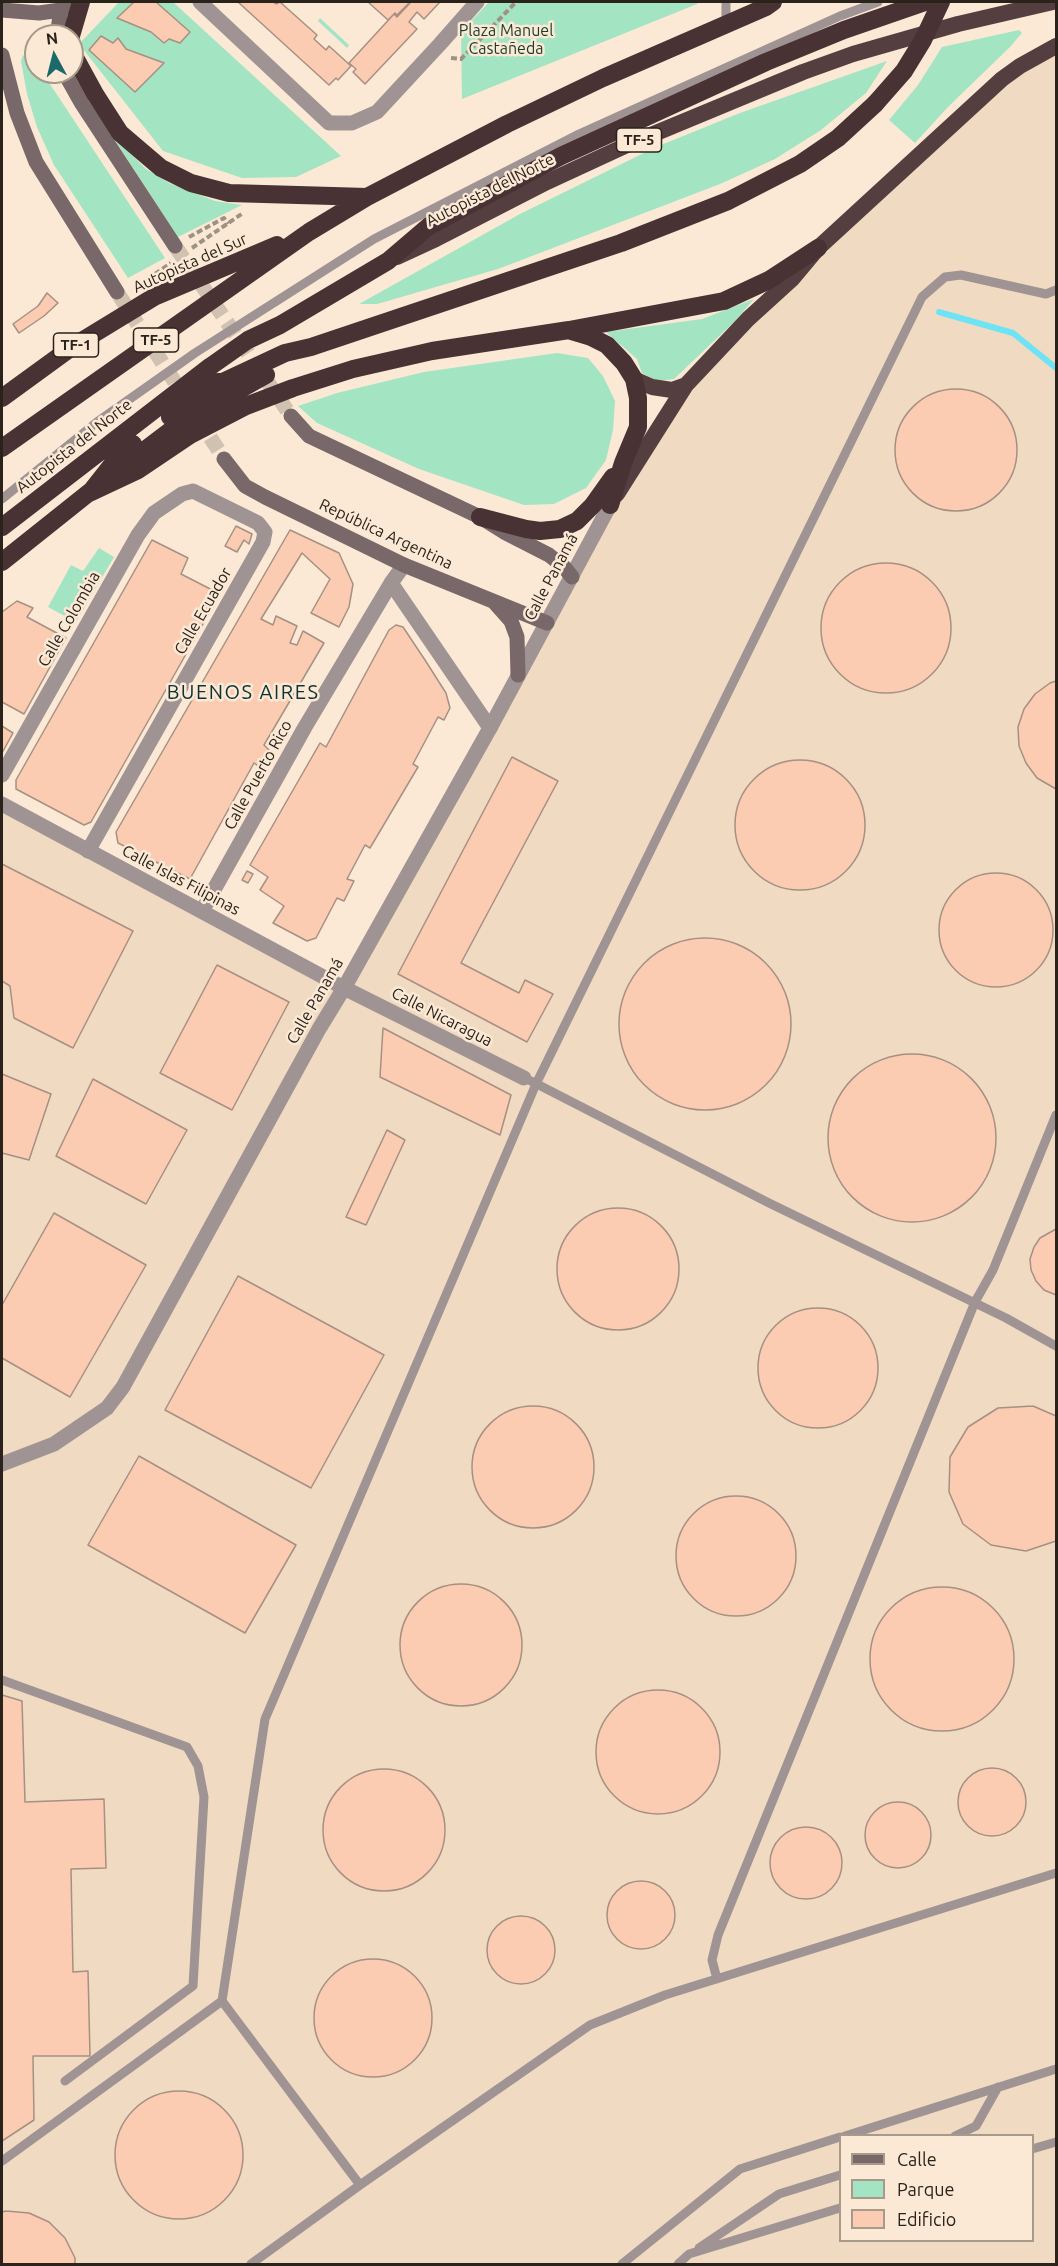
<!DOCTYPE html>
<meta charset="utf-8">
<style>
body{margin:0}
#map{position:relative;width:1058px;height:2266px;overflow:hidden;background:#fbe9d5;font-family:Ubuntu,sans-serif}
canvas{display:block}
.frame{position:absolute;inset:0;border:3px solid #29231b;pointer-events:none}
.legend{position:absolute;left:839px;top:2134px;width:195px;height:108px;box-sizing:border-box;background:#fbe9d5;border:2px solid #a79a8b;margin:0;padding:8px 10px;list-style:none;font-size:18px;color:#29231b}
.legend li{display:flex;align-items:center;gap:12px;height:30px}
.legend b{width:30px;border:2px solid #a79a8b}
.north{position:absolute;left:24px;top:24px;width:60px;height:60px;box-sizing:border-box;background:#fbe9d5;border:2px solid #a79a8b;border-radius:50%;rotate:353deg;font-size:16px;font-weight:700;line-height:24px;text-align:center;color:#29231b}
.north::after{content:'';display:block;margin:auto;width:21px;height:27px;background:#1c696a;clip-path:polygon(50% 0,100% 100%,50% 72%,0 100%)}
</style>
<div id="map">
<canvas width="1058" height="2266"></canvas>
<div class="frame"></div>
<ul class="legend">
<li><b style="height:8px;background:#79686a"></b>Calle</li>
<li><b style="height:16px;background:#a3e4c2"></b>Parque</li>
<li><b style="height:16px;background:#fbccb1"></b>Edificio</li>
</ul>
<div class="north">N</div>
</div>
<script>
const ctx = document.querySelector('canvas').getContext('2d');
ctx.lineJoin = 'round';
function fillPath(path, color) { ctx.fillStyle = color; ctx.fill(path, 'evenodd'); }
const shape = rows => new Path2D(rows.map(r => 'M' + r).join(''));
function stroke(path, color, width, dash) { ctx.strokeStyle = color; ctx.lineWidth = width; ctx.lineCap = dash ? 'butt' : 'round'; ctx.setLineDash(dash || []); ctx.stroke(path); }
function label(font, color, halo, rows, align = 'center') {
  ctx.font = font + ' Ubuntu,sans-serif'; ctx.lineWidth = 5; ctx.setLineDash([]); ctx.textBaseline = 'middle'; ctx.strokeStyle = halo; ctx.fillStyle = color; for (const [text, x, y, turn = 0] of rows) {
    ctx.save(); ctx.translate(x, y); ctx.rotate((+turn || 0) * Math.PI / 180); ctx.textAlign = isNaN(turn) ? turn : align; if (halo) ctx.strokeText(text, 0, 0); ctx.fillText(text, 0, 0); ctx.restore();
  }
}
const built = shape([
 [1056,46,1056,2264,2,2264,2,804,345,988,686,385,985,94],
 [840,2136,1032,2136,1032,2240,840,2240]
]);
const green = shape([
 [119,2,173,2,341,156,296,177,242,178,163,151,79,44],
 [489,2,698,2,697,4,462,99,461,32],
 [320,18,349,45,347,48,318,21],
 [1019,30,1022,33,1010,47,948,107,915,143,889,120,918,85,942,47],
 [23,55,36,66,36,72,42,72,165,258,128,278,54,165,37,127,27,94,21,61],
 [887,61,866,93,821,130,775,159,720,184,498,269,377,304,359,304,520,214,656,147,740,113],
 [111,134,146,169,169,183,215,201,242,205,178,237],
 [754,299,734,322,674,379,657,381,642,373,637,359,606,332,702,319],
 [557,353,588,358,603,376,615,401,613,430,606,460,586,488,554,504,524,505,419,469,317,423,298,406,337,393,424,372],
 [99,548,114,557,76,622,48,607,71,565,83,571]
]);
const stream = shape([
 [939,312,1013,333,1056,368]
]);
const building = shape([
 [134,2,156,2,190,32,180,43,169,39,164,43,151,32,117,18,134,2],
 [238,2,273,2,276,4,280,2,317,35,314,39,326,50,329,46,351,66,338,80,336,78,329,85,238,2],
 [368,2,410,2,397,15,395,13,388,20,368,2],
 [411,2,440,2,424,19,417,12,409,22,417,29,365,84,353,72,356,69,349,63,394,14,397,17,411,2],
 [101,36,113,43,118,38,126,49,164,63,135,92,89,50,101,36],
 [47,293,58,303,44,316,19,333,13,324,38,306,47,293],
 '895 450a61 61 0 1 1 122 0a61 61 0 1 1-122 0Z',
 [236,526,252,534,249,544,244,540,237,552,225,546,236,526],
 [290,530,339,553,353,584,349,607,339,627,311,613,330,579,302,553,261,619,273,625,276,616,297,626,290,643,297,645,303,631,324,643,264,745,269,750,261,768,254,763,190,879,118,843,116,832,290,530],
 [152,540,188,558,181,574,220,594,91,822,84,825,16,789,16,780,152,540],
 '821 628a65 65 0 1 1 130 0a65 65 0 1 1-130 0Z',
 [17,601,33,608,27,617,66,638,24,714,2,702,2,612,17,601],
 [396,625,403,627,425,660,446,693,450,708,444,720,438,717,413,764,418,767,370,848,365,845,347,879,354,881,344,901,337,898,316,938,307,941,273,923,284,906,260,890,268,877,250,865,320,743,326,747,389,630,396,625],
 [1056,681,1056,789,1037,778,1026,763,1019,746,1018,727,1024,709,1035,694,1050,683,1056,681],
 [2,726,13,733,2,753,2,726],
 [512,757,558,781,461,963,519,993,525,980,553,994,527,1042,398,974,512,757],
 '735 825a65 65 0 1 1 130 0a65 65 0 1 1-130 0Z',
 [2,864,133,931,73,1048,14,1018,10,986,2,981,2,864],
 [247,871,253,874,248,883,242,880,247,871],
 '939 930a57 57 0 1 1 114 0a57 57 0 1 1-114 0Z',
 '619 1024a86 86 0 1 1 172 0a86 86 0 1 1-172 0Z',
 [217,965,289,1002,232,1110,160,1073,217,965],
 [383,1028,511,1095,500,1135,380,1077,383,1028],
 '828 1138a84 84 0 1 1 168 0a84 84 0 1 1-168 0Z',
 [2,1074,51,1094,29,1160,2,1153,2,1074],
 [93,1079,187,1130,146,1204,56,1156,93,1079],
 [387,1130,405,1140,366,1225,346,1217,387,1130],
 '557 1269a61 61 0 1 1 122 0a61 61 0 1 1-122 0Z',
 [54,1213,146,1265,70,1397,2,1358,2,1305,54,1213],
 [1056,1229,1056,1295,1044,1290,1036,1281,1031,1270,1030,1259,1034,1247,1040,1238,1056,1229],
 [238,1276,384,1355,311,1488,165,1410,238,1276],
 '758 1368a60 60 0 1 1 120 0a60 60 0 1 1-120 0Z',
 [1033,1406,1056,1416,1056,1541,1026,1551,991,1545,963,1524,949,1492,950,1457,968,1427,998,1408,1033,1406],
 '472 1467a61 61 0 1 1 122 0a61 61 0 1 1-122 0Z',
 [139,1456,296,1545,245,1633,88,1545,139,1456],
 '676 1556a60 60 0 1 1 120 0a60 60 0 1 1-120 0Z',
 '400 1645a61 61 0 1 1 122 0a61 61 0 1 1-122 0Z',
 '870 1659a72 72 0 1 1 144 0a72 72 0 1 1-144 0Z',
 '596 1752a62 62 0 1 1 124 0a62 62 0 1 1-124 0Z',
 [2,1695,22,1701,25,1802,104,1799,106,1868,71,1869,73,1972,88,1971,90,2056,33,2056,34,2120,2,2141,2,1695],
 '958 1802a34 34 0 1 1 68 0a34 34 0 1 1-68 0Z',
 '323 1830a61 61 0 1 1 122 0a61 61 0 1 1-122 0Z',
 '865 1835a33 33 0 1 1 66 0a33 33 0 1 1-66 0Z',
 '770 1863a36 36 0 1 1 72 0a36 36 0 1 1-72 0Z',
 '607 1915a34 34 0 1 1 68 0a34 34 0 1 1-68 0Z',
 '487 1950a34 34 0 1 1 68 0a34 34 0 1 1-68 0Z',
 '314 2018a59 59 0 1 1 118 0a59 59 0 1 1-118 0Z',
 '115 2155a64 64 0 1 1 128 0a64 64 0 1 1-128 0Z',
 [6,2211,29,2213,49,2222,65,2238,75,2258,75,2264,2,2264,2,2212,6,2211]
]);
const secondaryTunnel = shape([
 [175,246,291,416],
 [117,292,185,398],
 [198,418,224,459]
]);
const path = shape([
 [451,58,461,59,516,2],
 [189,237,224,218,228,224],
 [192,248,243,213],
 [155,274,171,263]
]);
const service = shape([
 [726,23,726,2],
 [2,499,97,422,195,353,374,239,579,134,840,16,878,2],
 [531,1081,769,1203,1006,1318,1056,1346],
 [2,1680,187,1747,198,1766,204,1797,193,1986,65,2081],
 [717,1979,712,1960,718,1935,975,1302,993,1270,1056,1115],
 [222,2001,360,2185],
 [845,2136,1056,2069],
 [955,2136,976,2126,998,2087],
 [1032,2149,1056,2142],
 [2,2161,222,2001,265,1719,536,1084,922,297,945,277,961,275,1046,294,1056,290],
 [699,2248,779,2194,840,2175],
 [251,2264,360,2185,590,2025,665,1995,1056,1873],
 [622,2264,740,2169,840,2137],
 [678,2264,689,2254,840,2208]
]);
const minor = shape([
 [200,2,329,123,352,123,377,112,440,44,477,2],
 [391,583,490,728],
 [2,775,138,535,154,513,182,494,193,491,258,523,265,532,263,542,88,851],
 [202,911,305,727,391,583,404,565],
 [344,988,524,1078]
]);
const tertiary = shape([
 [2,804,344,988],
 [2,1464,54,1444,107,1408,123,1387,319,1029,344,988,490,728,610,505]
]);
const secondary = shape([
 [2,10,39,13,61,10,76,2],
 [57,36,61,10],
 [2,55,17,113,36,162,117,292],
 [64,72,82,104,175,246],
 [291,416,309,436,480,517,504,532,549,555,564,567,572,577],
 [224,459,245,486,265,497,404,565,547,623],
 [495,603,511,621,517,637,518,675]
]);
const trunk = shape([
 [397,257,436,239,547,182,627,145,803,72,853,54,958,24,1053,2],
 [634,379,652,387,672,390,686,385],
 [617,494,686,385,748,319,792,279,818,248,1002,79,1020,66,1056,46]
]);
const motorway = shape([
 [71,36,81,2],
 [72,52,95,94,120,133,161,168,191,183,229,193,367,197],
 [571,331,591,337,607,345,624,363,634,379,638,398,638,427,623,463,610,505],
 [210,388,285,353,311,347,621,243,728,201,800,164,838,138,875,104],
 [2,398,72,347,154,297,277,245],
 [170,417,218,382],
 [2,448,309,232,367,197,507,124,603,78,766,7,773,2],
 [128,463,182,422,266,375],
 [92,490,122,452,133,444],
 [89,493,138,470,190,435,246,406,293,388,353,369,432,351,569,330,724,301,769,280,818,248],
 [480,517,526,529,540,531,560,529,577,521,593,505,613,477],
 [2,527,211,366,248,340,280,325,388,261,429,226,561,156,766,62,844,30,925,2],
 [2,562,96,487]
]);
const motorwayBridge = shape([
 [875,104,904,71,923,40,941,2]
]);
const shields = [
 [639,140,45],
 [156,340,45],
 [76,345,45]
];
const shieldNames = [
 ["TF-5",639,140],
 ["TF-5",156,340],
 ["TF-1",76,345]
];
const parkNames = [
 ["Plaza Manuel",506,31],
 ["Castañeda",506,49]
];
const streetNames = [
 ["Autopista del Norte",490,190,-27],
 ["Autopista del Sur",190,263,-24],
 ["Autopista del Norte",74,446,-38],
 ["República Argentina",386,534,25],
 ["Calle Panamá",551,577,-62],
 ["Calle Ecuador",203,611,-60],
 ["Calle Colombia",69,619,-60],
 ["Calle Puerto Rico",258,775,-61],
 ["Calle Islas Filipinas",181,880,28],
 ["Calle Panamá",315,1001,-60],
 ["Calle Nicaragua",442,1017,27]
];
const quarterNames = [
 ["BUENOS AIRES",243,692]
];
fillPath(built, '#f0dac1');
fillPath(green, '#a3e4c2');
stroke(stream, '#6ee3f5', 6);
fillPath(building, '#fbccb1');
stroke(building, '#a69083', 1.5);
stroke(secondaryTunnel, '#d1c1b0', 15, [15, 8]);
stroke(path, '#9e9283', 4, [6, 3]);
stroke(service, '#9f9394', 9);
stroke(minor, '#9f9394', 15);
stroke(tertiary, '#9f9394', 15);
stroke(secondary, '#79686a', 15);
stroke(trunk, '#543e40', 16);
stroke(motorway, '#483234', 18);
stroke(motorwayBridge, '#483234', 18);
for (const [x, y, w] of shields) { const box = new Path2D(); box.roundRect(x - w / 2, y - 12, w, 24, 4.5); ctx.fillStyle = '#fbe9d5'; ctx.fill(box); stroke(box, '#29231b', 1.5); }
label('bold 15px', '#29231b', null, shieldNames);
label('16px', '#173e2c', '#fbe9d5', parkNames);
label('16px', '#29231b', '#fbe9d5', streetNames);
ctx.letterSpacing = '1.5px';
label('20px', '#0e3132', '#fbe9d5', quarterNames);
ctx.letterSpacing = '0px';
</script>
